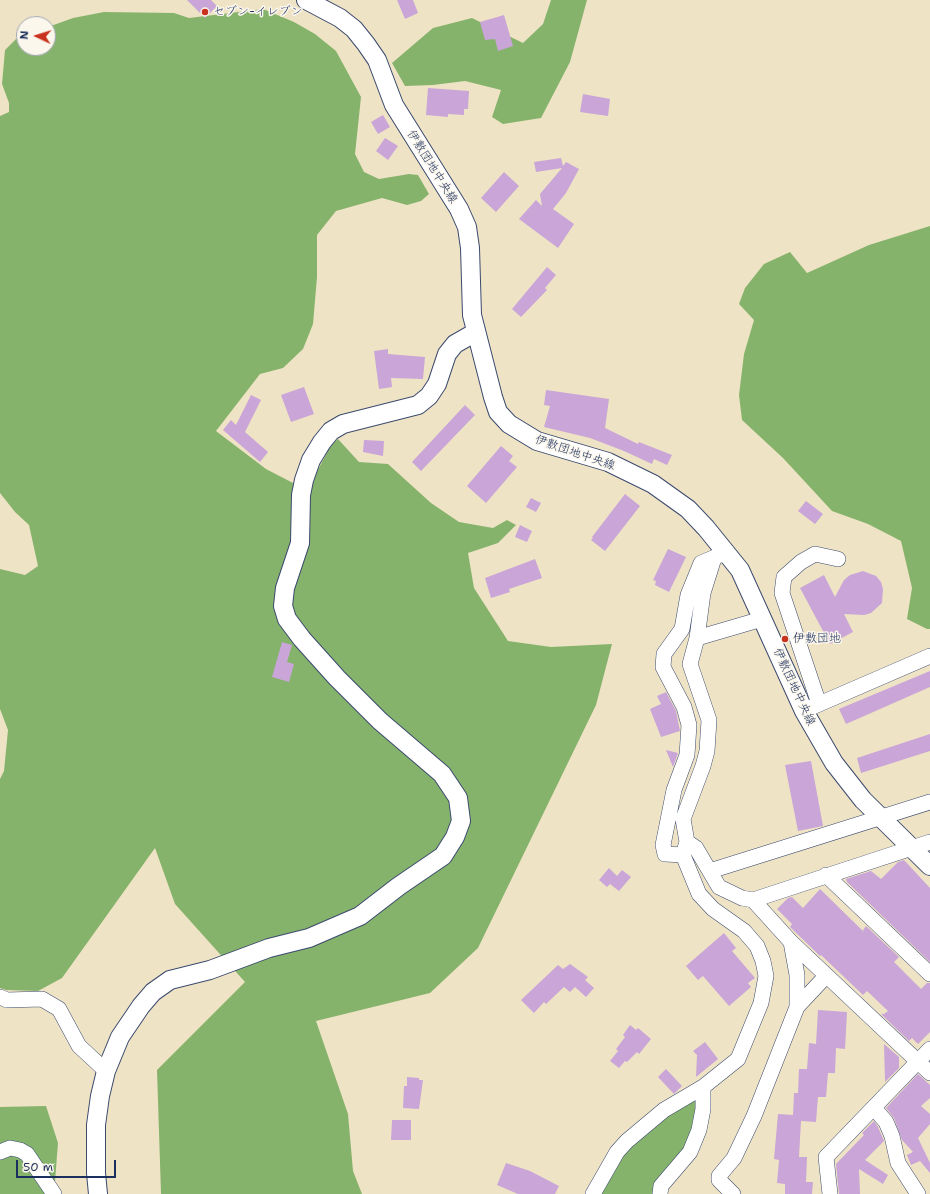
<!DOCTYPE html>
<meta charset="utf-8">
<style>
body{margin:0}
#map{position:relative;width:930px;height:1194px;overflow:hidden;background:#efe3c5;font-family:"Shantell Sans",sans-serif}
canvas{display:block}
.north{position:absolute;left:16px;top:16px;width:40px;height:40px;box-sizing:border-box;background:#fbf7ec;border:1px solid #a1a7b3;border-radius:50%;rotate:274deg;font-size:11px;font-weight:700;line-height:16px;text-align:center;color:#1b2f5e}
.north::after{content:'';display:block;margin:auto;width:14px;height:18px;background:#c8321e;clip-path:polygon(50% 0,100% 100%,50% 72%,0 100%)}
.scale{position:absolute;left:16px;top:1160px;width:100px;height:18px;box-sizing:border-box;border:2px solid #1b2f5e;border-top:0;padding-left:5px;font-size:12px;line-height:14px;white-space:nowrap;color:#1b2f5e;-webkit-text-stroke:3px #fbf7ec;paint-order:stroke}
</style>
<div id="map">
<canvas width="930" height="1194"></canvas>
<div class="north">N</div>
<div class="scale">50 m</div>
</div>
<script>
const ctx = document.querySelector('canvas').getContext('2d');
ctx.lineJoin = 'round';
function fillPath(path, color) { ctx.fillStyle = color; ctx.fill(path, 'evenodd'); }
const shape = rows => new Path2D(rows.map(r => 'M' + r).join(''));
function stroke(path, color, width, dash) { ctx.strokeStyle = color; ctx.lineWidth = width; ctx.lineCap = dash ? 'butt' : 'round'; ctx.setLineDash(dash || []); ctx.stroke(path); }
function label(font, color, halo, rows, align = 'center') {
  ctx.font = font + ' "Shantell Sans","Klee One",sans-serif'; ctx.lineWidth = 3; ctx.setLineDash([]); ctx.textBaseline = 'middle'; ctx.strokeStyle = halo; ctx.fillStyle = color; for (const [text, x, y, turn = 0] of rows) {
    ctx.save(); ctx.translate(x, y); ctx.rotate((+turn || 0) * Math.PI / 180); ctx.textAlign = isNaN(turn) ? turn : align; if (halo) ctx.strokeText(text, 0, 0); ctx.fillText(text, 0, 0); ctx.restore();
  }
}
const forest = shape([
 [551,0,587,0,570,62,541,118,503,124,492,117,501,90,465,81,433,85,405,86,392,63,433,28,472,18,523,43,543,24],
 [263,9,294,22,315,34,336,51,361,97,355,154,364,172,379,179,409,174,418,175,429,194,421,201,407,205,382,198,336,211,317,235,317,277,313,324,303,349,283,368,260,374,216,431,266,469,293,483,312,481,331,445,338,439,359,462,388,464,431,503,459,522,493,528,507,520,516,525,498,543,468,553,474,588,508,641,551,647,612,644,596,705,478,948,430,993,316,1021,348,1114,353,1171,362,1194,161,1194,157,1070,245,982,175,904,155,848,62,978,38,991,6,990,0,988,0,779,4,771,8,730,0,709,0,569,25,575,38,566,29,525,15,512,0,493,0,116,9,112,9,103,2,84,5,50,17,38,24,35,24,48,48,48,48,27,73,18,104,12,174,13,189,18],
 [930,226,930,629,927,629,907,619,912,588,901,541,868,524,832,511,783,458,742,420,739,395,744,354,754,320,739,304,745,288,764,264,790,252,807,273,869,245],
 [695,1097,699,1105,687,1144,655,1194,599,1194,619,1157,648,1126],
 [46,1106,58,1143,54,1194,0,1194,0,1107]
]);
const building = shape([
 [187,0,211,0,217,6,205,18],
 [397,0,413,0,418,13,405,19],
 [504,15,513,46,498,51,495,39,485,40,480,22],
 [428,88,469,91,468,109,464,109,464,115,448,114,448,117,426,115],
 [583,94,610,99,608,116,580,112],
 [383,115,390,127,378,134,371,122],
 [385,138,398,146,388,160,376,151],
 [561,158,563,166,566,162,579,169,566,193,553,209,574,224,558,248,519,219,536,200,542,206,540,194,562,168,536,172,534,162],
 [504,172,519,186,496,212,481,198],
 [547,267,556,275,545,288,547,290,521,317,512,309],
 [388,349,388,354,425,357,423,379,391,378,392,387,379,389,374,351],
 [304,387,314,414,291,422,281,395],
 [546,390,609,399,605,428,638,444,639,442,672,455,667,465,654,459,652,464,624,451,590,438,544,427,550,406,544,405],
 [251,395,261,400,245,432,268,452,260,462,223,430,231,420,236,425],
 [465,405,475,415,421,471,412,462],
 [364,440,384,441,383,456,363,452],
 [501,446,513,456,509,461,517,467,486,503,467,486],
 [625,494,640,506,605,551,591,540,593,538,592,537],
 [531,498,541,503,536,512,526,507],
 [806,501,823,514,815,524,798,511],
 [520,525,532,531,527,542,515,537],
 [668,549,686,557,669,592,655,585,656,581,653,580],
 [535,559,542,578,509,589,510,592,491,598,485,578],
 [863,571,876,576,881,582,883,589,882,603,871,613,864,615,844,614,853,632,830,644,800,588,824,575,835,597,844,580,850,575],
 [282,642,292,645,287,662,294,664,289,682,272,677],
 [930,671,930,687,846,724,839,709],
 [666,692,676,711,680,731,661,737,650,709,661,704,657,696],
 [930,734,930,751,861,773,857,758],
 [666,750,678,753,673,767],
 [811,761,823,826,798,831,785,765],
 [904,860,930,888,930,962,847,882,846,879,871,871,881,879,898,862],
 [609,868,617,876,622,870,631,877,619,891,610,884,607,887,599,880],
 [820,889,864,932,863,930,866,926,899,957,894,962,921,989,927,983,930,983,930,1032,918,1044,912,1038,909,1041,881,1014,884,1014,888,1011,867,991,863,995,821,955,820,956,790,927,792,924,777,909,788,898,792,897,803,908],
 [724,933,736,948,732,951,755,978,748,983,751,987,729,1006,703,976,698,980,686,966],
 [570,964,588,977,585,980,594,988,586,997,575,987,570,992,564,987,546,1004,544,1002,534,1013,521,1000,558,965,563,969],
 [818,1010,847,1012,845,1049,836,1048,835,1073,828,1073,826,1097,818,1097,816,1122,801,1121,799,1157,807,1157,806,1182,813,1182,812,1194,785,1194,785,1184,777,1183,779,1160,774,1159,778,1114,793,1115,794,1093,798,1093,799,1069,807,1069,809,1043,816,1044],
 [630,1025,636,1030,638,1028,651,1039,639,1054,637,1052,627,1062,625,1061,619,1068,610,1061,618,1051,616,1049,625,1037,623,1035],
 [705,1042,718,1059,696,1077,697,1055,693,1051],
 [884,1044,899,1057,899,1068,885,1082],
 [666,1069,682,1086,674,1094,658,1077],
 [918,1074,930,1085,930,1098,921,1106,930,1114,930,1124,918,1138,930,1163,930,1173,920,1161,911,1165,907,1155,913,1152,902,1140,894,1118,886,1108],
 [407,1077,419,1078,419,1080,423,1080,419,1109,403,1108,404,1086,407,1086],
 [392,1120,411,1120,411,1140,391,1140],
 [874,1121,878,1127,884,1141,865,1160,888,1175,883,1184,859,1169,860,1194,839,1194,836,1164,864,1135,862,1133],
 [506,1163,530,1171,559,1186,555,1194,518,1194,497,1185]
]);
const minor = shape([
 [697,638,762,619],
 [819,704,782,593,784,577,801,562,815,554,838,559],
 [810,708,930,656],
 [687,842,683,819,703,766,707,751,709,720,690,664,697,638,703,593,714,558],
 [683,855,665,854,663,845,674,790,687,755,689,725,684,707,663,667,664,654,682,629,688,595,701,563,727,552],
 [710,871,930,802],
 [826,875,930,974],
 [753,900,930,842],
 [791,942,797,975,797,1007],
 [0,997,7,1000,42,999,59,1009,79,1046,106,1071],
 [874,1108,886,1122,892,1136,898,1163,918,1194],
 [0,1152,10,1148,20,1150,27,1154,54,1194],
 [593,1194,617,1152,627,1141,664,1110,703,1087,738,1059,761,1003,766,976,763,961,757,946,744,931,713,909,699,894,683,855,687,842,696,848,719,887,742,898,753,900,791,942,930,1073],
 [660,1194,661,1186,690,1152,699,1130,703,1109,703,1087],
 [733,1194,719,1180,719,1176,734,1158,754,1116,797,1007,826,976],
 [830,1194,826,1157,930,1049]
]);
const tertiary = shape([
 [306,0,340,18,354,29,366,44,377,60,394,105,459,209,467,227,470,248,472,315,493,397,498,412,509,424,537,441,608,462,653,484,688,509,706,528,740,570,804,711,834,763,863,800,930,866],
 [98,1194,96,1173,96,1125,100,1096,106,1071,120,1037,141,1006,153,992,170,980,210,970,269,948,309,938,360,916,399,886,443,856,455,837,461,821,458,798,442,774,380,721,337,678,302,639,287,619,283,606,285,588,300,543,301,495,304,480,311,460,322,442,331,431,343,424,418,405,429,396,437,384,447,354,455,344,476,332]
]);
const markers = [
 [205,12,4,"#c8321e"],
 [785,639,4,"#c8321e"]
];
const poiNames = [
 ["セブン-イレブン",213,12],
 ["伊敷団地",793,639]
];
const streetNames = [
 ["伊敷団地中央線",432,167,58],
 ["伊敷団地中央線",575,453,19],
 ["伊敷団地中央線",794,687,65]
];
fillPath(forest, '#86b36c');
fillPath(building, '#c9a5d8');
stroke(minor, '#3b4a6d', 16);
stroke(tertiary, '#3b4a6d', 20);
stroke(minor, '#fff', 15);
stroke(tertiary, '#fff', 18);
for (const [x, y, r, color] of markers) { const dot = new Path2D(); dot.arc(x, y, r, 0, 2 * Math.PI); ctx.fillStyle = color; ctx.fill(dot); stroke(dot, '#fbf7ec', 1.5); }
label('12px', '#1b2f5e', '#fbf7ec', poiNames, 'left');
label('12px', '#1b2f5e', '#fbf7ec', streetNames);
</script>
